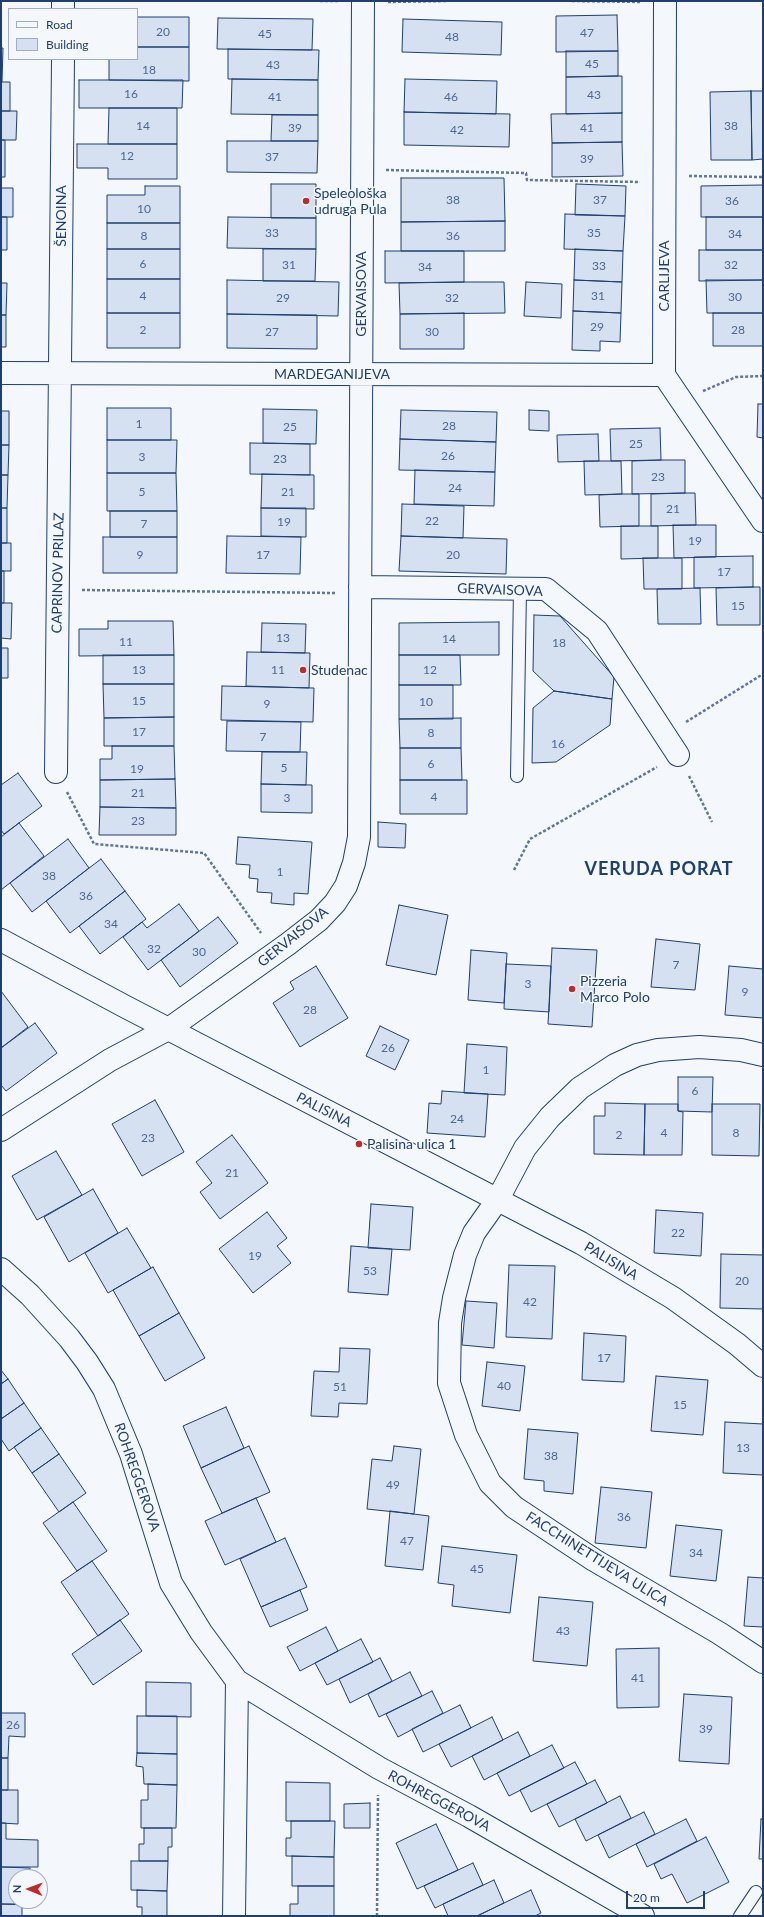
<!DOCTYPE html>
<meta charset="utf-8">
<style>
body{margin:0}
#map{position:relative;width:764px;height:1917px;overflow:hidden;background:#f4f7fb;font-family:Lato,sans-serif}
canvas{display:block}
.frame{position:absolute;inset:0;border:2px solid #1d3f73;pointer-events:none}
.legend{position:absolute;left:8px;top:8px;width:130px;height:52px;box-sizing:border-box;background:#f4f7fb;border:1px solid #9eadc5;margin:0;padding:5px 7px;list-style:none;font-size:12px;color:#1d3f73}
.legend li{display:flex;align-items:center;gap:8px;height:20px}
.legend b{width:20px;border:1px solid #9eadc5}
.north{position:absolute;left:8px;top:1869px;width:40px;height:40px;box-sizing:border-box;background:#f4f7fb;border:1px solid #9eadc5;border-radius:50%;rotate:271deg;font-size:11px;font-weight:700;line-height:16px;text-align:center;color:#1d3f73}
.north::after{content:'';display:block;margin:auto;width:14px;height:18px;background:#c62828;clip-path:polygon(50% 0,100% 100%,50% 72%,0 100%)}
.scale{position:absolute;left:626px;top:1891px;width:79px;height:18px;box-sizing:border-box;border:2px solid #1d3f73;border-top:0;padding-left:5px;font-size:12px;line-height:14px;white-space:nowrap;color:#1d3f73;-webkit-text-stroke:3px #f4f7fb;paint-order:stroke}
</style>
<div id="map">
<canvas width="764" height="1917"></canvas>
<div class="frame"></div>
<ul class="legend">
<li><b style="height:5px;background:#f4f7fb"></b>Road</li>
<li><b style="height:11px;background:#d5e0f0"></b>Building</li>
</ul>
<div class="north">N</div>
<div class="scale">20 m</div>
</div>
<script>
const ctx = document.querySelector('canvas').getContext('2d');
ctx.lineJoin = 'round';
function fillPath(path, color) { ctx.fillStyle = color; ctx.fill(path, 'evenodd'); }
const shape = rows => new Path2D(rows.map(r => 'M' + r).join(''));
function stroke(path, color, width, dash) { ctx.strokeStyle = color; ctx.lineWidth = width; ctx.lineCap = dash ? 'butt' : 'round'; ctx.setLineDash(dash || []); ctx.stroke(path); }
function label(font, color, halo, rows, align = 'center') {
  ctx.font = font + ' Lato,sans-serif'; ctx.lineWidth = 3; ctx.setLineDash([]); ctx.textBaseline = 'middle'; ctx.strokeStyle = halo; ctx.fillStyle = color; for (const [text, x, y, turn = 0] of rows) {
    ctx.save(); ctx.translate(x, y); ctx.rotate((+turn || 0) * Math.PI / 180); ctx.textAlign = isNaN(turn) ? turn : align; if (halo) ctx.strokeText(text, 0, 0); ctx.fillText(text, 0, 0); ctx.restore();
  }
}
const building = shape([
 [617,15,618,51,556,52,556,16,617,15],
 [137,17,189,17,189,47,137,47,137,17],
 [218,18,313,19,312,50,217,49,218,18],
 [403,19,502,22,501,55,402,52,403,19],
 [137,47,189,47,189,81,109,80,109,59,137,59,137,47],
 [1,48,3,48,2,82,1,82,1,48],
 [228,49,319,50,318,80,228,79,228,49],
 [566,51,618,51,618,76,566,77,566,51],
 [618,76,622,76,622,113,566,114,566,77,618,76],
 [232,79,318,80,318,115,231,114,232,79],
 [405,79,497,81,496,114,404,112,405,79],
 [79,80,183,80,182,108,79,108,79,80],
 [1,82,10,82,10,111,1,111,1,82],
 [751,91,763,91,763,159,752,160,751,91],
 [751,91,752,160,711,160,710,92,751,91],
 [109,108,177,108,177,144,108,144,109,108],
 [1,111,17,111,16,140,1,140,1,111],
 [404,112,510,114,509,147,404,145,404,112],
 [622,113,622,142,552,143,551,114,622,113],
 [272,115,318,115,318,141,271,141,272,115],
 [1,140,5,140,5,177,1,177,1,140],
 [227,141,318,141,317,173,227,172,227,141],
 [622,142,623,176,552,177,552,143,622,142],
 [77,144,177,144,177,179,108,179,108,168,77,168,77,144],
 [401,178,504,178,505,221,401,222,401,178],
 [271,184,316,184,316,218,271,218,271,184],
 [576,184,626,186,625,216,575,215,576,184],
 [763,185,763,217,701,217,701,186,763,185],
 [145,186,180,186,180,223,107,223,107,195,145,195,145,186],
 [1,188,13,188,13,217,1,217,1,188],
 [565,214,625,216,623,251,564,249,565,214],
 [1,217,7,217,7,250,1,250,1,217],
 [228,217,316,218,316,249,227,248,228,217],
 [706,217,763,217,763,250,706,250,706,217],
 [505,221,505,251,401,251,401,222,505,221],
 [107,223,180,223,180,249,107,249,107,223],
 [107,249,180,249,180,279,107,279,107,249],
 [263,249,316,249,315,281,263,281,263,249],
 [575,249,623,251,622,282,574,280,575,249],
 [699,250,763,250,763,280,699,281,699,250],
 [385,251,464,251,464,282,385,283,385,251],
 [107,279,180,279,180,313,107,313,107,279],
 [227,280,339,282,338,316,227,314,227,280],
 [574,280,622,282,621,313,573,311,574,280],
 [706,280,763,280,763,313,707,313,706,280],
 [464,282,504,282,505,313,400,314,399,283,464,282],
 [526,282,562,284,561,318,524,316,526,282],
 [1,283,7,283,6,315,1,315,1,283],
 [573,311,621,313,620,342,600,341,600,351,572,350,573,311],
 [107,313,180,313,180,348,107,348,107,313],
 [464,313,464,349,400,349,400,314,464,313],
 [713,313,763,313,763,346,713,346,713,313],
 [227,314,317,315,317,349,227,348,227,314],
 [1,315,6,315,6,347,1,347,1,315],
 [758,404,763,404,763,438,757,437,758,404],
 [107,408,171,408,171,440,107,440,107,408],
 [263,409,317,410,316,444,263,443,263,409],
 [401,410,497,412,496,442,400,439,401,410],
 [529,410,549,411,549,431,529,430,529,410],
 [1,411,9,411,9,445,1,445,1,411],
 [660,428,661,460,611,461,610,429,660,428],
 [598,434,599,461,558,462,557,435,598,434],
 [400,439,496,442,495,472,399,470,400,439],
 [107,440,177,440,176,473,107,473,107,440],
 [250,443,310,444,310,475,250,474,250,443],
 [1,445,9,445,8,475,1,475,1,445],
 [661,460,685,460,685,493,632,494,632,461,661,460],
 [584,461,621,461,622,494,585,495,584,461],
 [415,470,495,472,494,506,414,504,415,470],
 [107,473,176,473,177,511,107,511,107,473],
 [262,474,314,475,314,509,261,508,262,474],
 [1,475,8,475,7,508,1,508,1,475],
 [685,493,695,493,696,525,651,526,651,494,685,493],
 [622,494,639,494,639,526,600,527,599,495,622,494],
 [402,504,464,506,463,538,401,536,402,504],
 [1,508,7,508,7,543,1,543,1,508],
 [261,508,306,508,306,537,261,536,261,508],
 [110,511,177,511,177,537,110,537,110,511],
 [673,525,716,525,716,557,674,558,673,525],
 [621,526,658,526,658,558,621,559,621,526],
 [227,536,301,537,300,574,226,573,227,536],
 [401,536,507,539,506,574,399,571,401,536],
 [103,537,177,537,177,573,103,573,103,537],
 [1,543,11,543,11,571,1,571,1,543],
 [753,556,753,587,694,588,694,557,753,556],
 [643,558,682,558,682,589,644,589,643,558],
 [1,571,4,571,4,603,1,603,1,571],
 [753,587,760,587,760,625,717,625,716,588,753,587],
 [700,588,701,624,658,624,657,589,700,588],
 [1,603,12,603,11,639,1,638,1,603],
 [534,615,560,616,614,677,612,699,554,691,533,671,534,615],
 [108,621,173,621,174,655,79,656,79,629,108,629,108,621],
 [499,622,499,655,399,655,399,623,499,622],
 [262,623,306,624,305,653,261,652,262,623],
 [1,648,8,648,8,678,1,678,1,648],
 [247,652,310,653,309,688,246,686,247,652],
 [103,655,174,655,174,684,103,684,103,655],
 [399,655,460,655,461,685,399,685,399,655],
 [103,684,174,684,174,717,104,718,103,684],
 [399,685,453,685,453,719,399,719,399,685],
 [222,686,314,688,313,722,221,720,222,686],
 [554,691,612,699,610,725,556,762,532,763,533,708,554,691],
 [174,717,174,746,104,746,104,718,174,717],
 [461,718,461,748,400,748,399,719,461,718],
 [227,721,301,722,300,752,226,751,227,721],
 [112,746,174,746,175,779,100,780,100,759,112,759,112,746],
 [400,748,461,748,462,780,400,780,400,748],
 [262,752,307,752,306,785,261,784,262,752],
 [18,773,42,806,4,834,1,830,1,785,18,773],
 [175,779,176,808,100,807,100,780,175,779],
 [400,780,467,780,467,814,400,814,400,780],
 [261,784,312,785,312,813,261,812,261,784],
 [100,807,176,808,176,835,99,835,100,807],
 [378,822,406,824,405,848,378,847,378,822],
 [19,823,44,856,1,890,1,837,19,823],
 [238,837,312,842,308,894,294,893,294,905,271,903,272,893,257,892,258,879,249,878,250,865,236,864,238,837],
 [68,839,89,868,32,912,10,883,68,839],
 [101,859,125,891,70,933,46,901,101,859],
 [125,891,146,919,100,954,79,926,125,891],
 [179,904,199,931,148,970,123,937,142,922,147,928,179,904],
 [399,905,448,915,436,975,386,965,399,905],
 [218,917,238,943,180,987,161,960,218,917],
 [656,939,700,944,695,990,651,987,656,939],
 [552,948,597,950,592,1027,548,1024,552,948],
 [471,950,507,953,504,1003,468,1000,471,950],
 [506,964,551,966,549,1012,504,1009,506,964],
 [316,966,348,1018,300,1047,273,1003,294,989,290,982,316,966],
 [729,966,763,969,763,1018,725,1015,729,966],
 [1,991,28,1027,1,1048,1,991],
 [35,1023,57,1053,6,1091,1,1085,1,1048,35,1023],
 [380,1026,409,1040,395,1070,366,1056,380,1026],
 [467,1044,507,1047,505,1095,464,1093,467,1044],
 [678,1077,713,1077,712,1112,678,1111,678,1077],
 [442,1091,488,1094,485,1137,427,1133,429,1103,441,1104,442,1091],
 [155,1100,184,1152,142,1176,112,1124,155,1100],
 [605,1103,645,1104,644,1155,594,1154,594,1116,605,1116,605,1103],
 [645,1104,678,1104,678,1111,683,1112,682,1155,644,1155,645,1104],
 [712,1104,760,1104,759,1156,712,1155,712,1104],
 [232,1135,268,1183,220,1219,200,1192,212,1183,196,1162,232,1135],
 [56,1151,82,1195,37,1220,12,1176,56,1151],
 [93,1189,118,1233,69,1262,44,1217,93,1189],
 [371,1204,413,1207,410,1250,368,1248,371,1204],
 [656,1210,703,1213,701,1256,654,1253,656,1210],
 [267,1212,287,1238,277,1246,291,1263,253,1293,219,1249,267,1212],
 [127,1228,151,1268,108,1293,85,1253,127,1228],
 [351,1246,392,1249,388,1295,348,1292,351,1246],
 [721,1254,763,1255,763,1309,720,1308,721,1254],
 [509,1265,555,1266,552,1339,506,1337,509,1265],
 [153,1267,179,1313,139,1336,113,1290,153,1267],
 [466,1301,497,1303,494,1348,462,1345,466,1301],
 [179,1313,205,1358,165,1381,139,1336,179,1313],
 [584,1333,626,1336,624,1382,582,1380,584,1333],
 [340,1348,370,1349,367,1404,339,1403,338,1417,311,1416,314,1371,339,1372,340,1348],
 [487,1362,525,1366,520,1411,482,1406,487,1362],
 [1,1370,8,1379,1,1384,1,1370],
 [656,1376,708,1380,703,1435,651,1431,656,1376],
 [8,1379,24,1403,1,1419,1,1384,8,1379],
 [24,1403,41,1428,9,1451,1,1439,1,1419,24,1403],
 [226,1407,244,1448,201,1468,183,1426,226,1407],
 [725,1422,763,1424,763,1475,723,1473,725,1422],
 [41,1428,59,1454,32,1473,14,1447,41,1428],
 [528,1429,578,1433,573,1494,544,1491,544,1481,524,1479,528,1429],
 [249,1446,270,1492,222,1513,201,1468,249,1446],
 [394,1446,421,1449,414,1514,367,1509,372,1459,392,1461,394,1446],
 [59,1454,86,1493,59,1512,32,1473,59,1454],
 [601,1487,652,1492,646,1548,595,1543,601,1487],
 [256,1498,276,1542,225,1565,205,1521,256,1498],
 [73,1502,107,1551,77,1571,43,1523,73,1502],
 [390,1511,429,1516,423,1570,385,1566,390,1511],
 [676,1525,722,1530,716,1581,670,1576,676,1525],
 [285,1538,307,1587,261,1607,240,1559,285,1538],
 [442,1546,517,1555,510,1613,452,1606,454,1585,438,1583,442,1546],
 [92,1561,129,1614,98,1636,61,1582,92,1561],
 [748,1577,763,1578,763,1627,744,1626,748,1577],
 [300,1590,308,1610,270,1627,261,1607,300,1590],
 [539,1597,593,1602,587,1666,533,1661,539,1597],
 [120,1620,142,1651,93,1685,72,1654,120,1620],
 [326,1627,338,1651,300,1671,287,1647,326,1627],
 [361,1639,373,1662,327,1685,315,1663,361,1639],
 [659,1648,659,1707,617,1708,616,1649,659,1648],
 [380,1658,392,1681,350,1703,339,1679,380,1658],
 [410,1672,422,1696,379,1717,368,1694,410,1672],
 [146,1682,191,1683,191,1717,146,1716,146,1682],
 [432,1691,443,1713,398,1737,386,1714,432,1691],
 [684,1694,732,1697,729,1764,679,1761,684,1694],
 [460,1705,471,1728,423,1752,412,1729,460,1705],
 [1,1713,25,1713,25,1737,9,1736,8,1758,1,1758,1,1713],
 [137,1716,177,1716,177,1754,137,1753,137,1716],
 [492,1717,503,1740,451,1767,439,1744,492,1717],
 [518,1732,530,1756,484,1780,472,1756,518,1732],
 [552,1745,564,1768,509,1796,497,1773,552,1745],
 [137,1753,177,1754,177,1785,144,1784,143,1767,136,1766,137,1753],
 [1,1758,8,1758,8,1790,1,1790,1,1758],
 [575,1762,587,1784,531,1812,520,1790,575,1762],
 [595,1780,607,1803,559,1827,547,1804,595,1780],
 [286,1782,330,1783,330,1821,286,1821,286,1782],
 [148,1784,177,1785,176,1828,141,1828,141,1800,148,1800,148,1784],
 [1,1790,18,1790,18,1824,1,1823,1,1790],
 [620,1796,631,1818,586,1841,575,1819,620,1796],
 [370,1803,370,1828,344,1828,344,1804,370,1803],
 [644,1812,655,1834,609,1858,598,1835,644,1812],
 [686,1819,697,1841,647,1867,636,1844,686,1819],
 [761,1819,763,1819,763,1859,759,1859,761,1819],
 [291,1821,335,1821,334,1857,286,1856,286,1838,291,1838,291,1821],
 [1,1823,6,1823,6,1839,38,1840,38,1867,1,1867,1,1823],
 [436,1824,458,1870,417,1889,396,1843,436,1824],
 [144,1828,172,1828,172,1847,168,1847,168,1861,139,1861,139,1844,144,1844,144,1828],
 [706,1837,729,1882,687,1903,672,1874,661,1879,654,1864,706,1837],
 [292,1856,334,1857,334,1886,292,1886,292,1856],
 [131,1861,168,1861,167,1891,131,1890,131,1861],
 [473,1863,483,1885,435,1908,424,1886,473,1863],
 [1,1867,30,1868,30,1877,16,1877,16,1901,30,1901,30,1905,1,1904,1,1867],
 [494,1880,504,1903,477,1916,448,1916,443,1904,494,1880],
 [298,1886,334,1886,334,1916,290,1916,290,1904,298,1904,298,1886],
 [137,1890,167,1891,167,1916,142,1916,142,1907,137,1907,137,1890],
 [531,1890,541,1913,535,1916,477,1916,531,1890],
 [1,1904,22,1904,22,1916,1,1916,1,1904]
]);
const path = shape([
 [320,1,339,1],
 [572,1,641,2],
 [388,2,447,1],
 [386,170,526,173,527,180,640,182],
 [689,176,763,177],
 [703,391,736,377,763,376],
 [82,590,335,593],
 [686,722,763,674],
 [689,776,712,822],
 [67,792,94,844,204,853,261,933],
 [514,870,530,839,657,767],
 [377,1916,378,1795]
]);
const service = shape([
 [517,776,520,589],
 [740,1916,756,1892]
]);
const minor = shape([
 [665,1,664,375,763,521],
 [63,9,63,1],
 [1,373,664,375],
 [360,587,546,589,597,631,678,755],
 [56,772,63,59],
 [1,940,124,1006,581,1243,673,1298,737,1344,763,1366],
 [763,1055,741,1050,699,1047,658,1050,637,1055,615,1065,580,1088,550,1117,525,1148,498,1199,474,1233,465,1255,454,1298,450,1323,449,1383,466,1435,490,1483,514,1507,594,1560,719,1633,763,1662],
 [1,1130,110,1060,170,1028,288,944,319,920,335,903,346,886,354,863,359,837,363,1],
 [1,1269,30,1295,69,1338,87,1362,104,1389,131,1454,171,1583,201,1632,237,1681,379,1768,469,1816,643,1916],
 [234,1916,237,1681]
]);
const markers = [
 [306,201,4,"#c62828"],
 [303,670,4,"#c62828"],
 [572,989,4,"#c62828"],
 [359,1144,4,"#c62828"]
];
const numberNames = [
 ["20",163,32],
 ["47",587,33],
 ["45",265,34],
 ["48",452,37],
 ["45",592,64],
 ["43",273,65],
 ["18",149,70],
 ["16",131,94],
 ["43",594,95],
 ["41",275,97],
 ["46",451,97],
 ["14",143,126],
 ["38",731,126],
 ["39",295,128],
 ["41",587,128],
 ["42",457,130],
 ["12",127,156],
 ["37",272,157],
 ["39",587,159],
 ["38",453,200],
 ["37",600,200],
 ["36",732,201],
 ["10",144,209],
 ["33",272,233],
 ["35",594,233],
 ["34",735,234],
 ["8",144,236],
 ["36",453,236],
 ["6",143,264],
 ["31",289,265],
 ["32",731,265],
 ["33",599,266],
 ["34",425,267],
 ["4",143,296],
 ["31",598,296],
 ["30",735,297],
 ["29",283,298],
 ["32",452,298],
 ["29",597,327],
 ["2",143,330],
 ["28",738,330],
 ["27",272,332],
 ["30",432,332],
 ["1",139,424],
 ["28",449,426],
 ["25",290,427],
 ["25",636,444],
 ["26",448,456],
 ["3",142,457],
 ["23",280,459],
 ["23",658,477],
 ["24",455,488],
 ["5",142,492],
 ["21",288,492],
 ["21",673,509],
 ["22",432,521],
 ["19",284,522],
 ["7",144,524],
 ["19",695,541],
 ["9",140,555],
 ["17",263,555],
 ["20",453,555],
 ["17",724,572],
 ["15",738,606],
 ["13",283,638],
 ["14",449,639],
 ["11",126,642],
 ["18",559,643],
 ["13",139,670],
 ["11",278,670],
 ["12",430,670],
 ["15",139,701],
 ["10",426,702],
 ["9",267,704],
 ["17",139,732],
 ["8",431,733],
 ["7",263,737],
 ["16",558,744],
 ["6",431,764],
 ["5",284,768],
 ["19",137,769],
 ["21",138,793],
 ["4",434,797],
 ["3",287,798],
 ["23",138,821],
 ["1",280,872],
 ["38",49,876],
 ["36",86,896],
 ["34",111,924],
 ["32",154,949],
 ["30",199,952],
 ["7",676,965],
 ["3",528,984],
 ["9",745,992],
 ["28",310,1010],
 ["26",388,1048],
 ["1",486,1070],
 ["6",695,1091],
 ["24",457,1119],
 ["4",664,1133],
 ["8",736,1133],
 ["2",619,1135],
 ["23",148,1138],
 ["21",232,1173],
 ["22",678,1233],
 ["19",255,1256],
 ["53",370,1271],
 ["20",742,1281],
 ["42",530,1302],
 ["17",604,1358],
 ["40",504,1386],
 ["51",340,1387],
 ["15",680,1405],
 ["13",743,1448],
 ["38",551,1456],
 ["49",393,1485],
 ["36",624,1517],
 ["47",407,1541],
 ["34",696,1553],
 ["45",477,1569],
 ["43",563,1631],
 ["41",638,1678],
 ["26",13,1725],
 ["39",706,1729]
];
const poiNames = [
 ["Speleološka",314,193],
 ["udruga Pula",314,209],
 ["Studenac",311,670],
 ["Pizzeria",580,981],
 ["Marco Polo",580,997],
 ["Palisina ulica 1",367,1144]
];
const streetNames = [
 ["ŠENOINA",61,216,-90],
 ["CARLIJEVA",664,276,-90],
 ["GERVAISOVA",361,294,-90],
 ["MARDEGANIJEVA",332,374],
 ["CAPRINOV PRILAZ",58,573,-89],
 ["GERVAISOVA",500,590,2],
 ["GERVAISOVA",293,937,-39],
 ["PALISINA",324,1110,27],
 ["PALISINA",611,1261,31],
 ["ROHREGGEROVA",137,1477,71],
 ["FACCHINETTIJEVA ULICA",597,1559,32],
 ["ROHREGGEROVA",439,1801,28]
];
const districtNames = [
 ["VERUDA PORAT",659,869]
];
fillPath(building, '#d5e0f0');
stroke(building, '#1d3f73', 1);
stroke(service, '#1d3f73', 14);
stroke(minor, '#1d3f73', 24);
stroke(path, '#5e769c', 2.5, [3, 2]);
stroke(service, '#f4f7fb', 12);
stroke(minor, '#f4f7fb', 22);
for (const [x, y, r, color] of markers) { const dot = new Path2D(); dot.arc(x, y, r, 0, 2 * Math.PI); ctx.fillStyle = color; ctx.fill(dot); stroke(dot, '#f4f7fb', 1.5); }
label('12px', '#4b6792', null, numberNames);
label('14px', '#1d3f73', '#f4f7fb', poiNames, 'left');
label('14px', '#1d3f73', '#f4f7fb', streetNames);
ctx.letterSpacing = '1px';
label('bold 18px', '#1d3f73', '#f4f7fb', districtNames);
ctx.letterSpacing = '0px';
</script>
